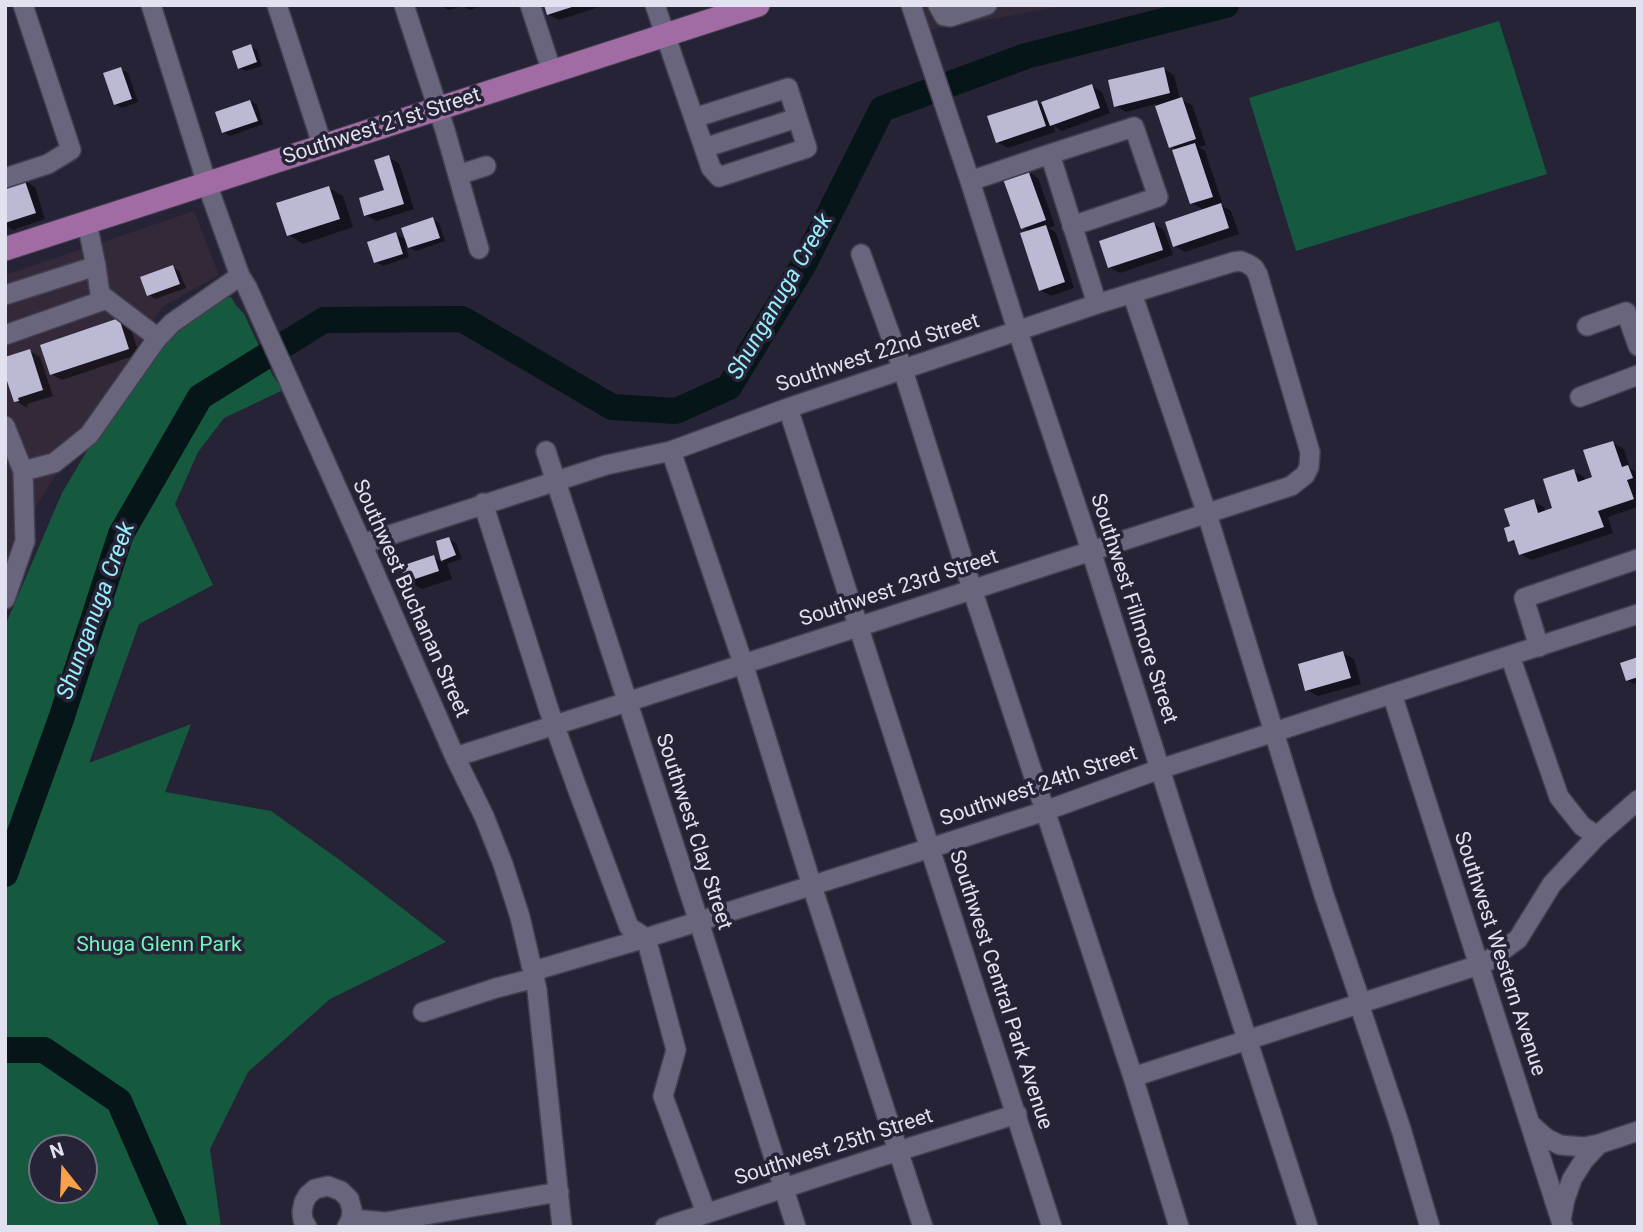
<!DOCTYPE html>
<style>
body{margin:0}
#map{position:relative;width:1643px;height:1232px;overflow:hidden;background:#262337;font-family:Roboto,sans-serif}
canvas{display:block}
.frame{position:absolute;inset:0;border:7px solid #e2e1ef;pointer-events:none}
.north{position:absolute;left:28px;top:1134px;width:70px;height:70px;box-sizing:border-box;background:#262337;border:2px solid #716f81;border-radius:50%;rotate:342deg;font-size:19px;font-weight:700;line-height:28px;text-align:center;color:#e2e1ef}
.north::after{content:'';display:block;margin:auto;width:24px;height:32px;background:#f8a14a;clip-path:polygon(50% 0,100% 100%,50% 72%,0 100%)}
</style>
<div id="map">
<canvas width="1643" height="1232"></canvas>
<div class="frame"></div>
<div class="north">N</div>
</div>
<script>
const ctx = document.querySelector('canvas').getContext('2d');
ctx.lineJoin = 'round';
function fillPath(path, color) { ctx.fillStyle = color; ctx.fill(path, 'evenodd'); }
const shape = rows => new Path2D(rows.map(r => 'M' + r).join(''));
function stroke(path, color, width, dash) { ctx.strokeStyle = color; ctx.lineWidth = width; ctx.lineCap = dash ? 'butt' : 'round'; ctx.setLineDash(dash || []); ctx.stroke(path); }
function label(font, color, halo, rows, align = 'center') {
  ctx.font = font + ' Roboto,sans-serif'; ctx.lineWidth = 7; ctx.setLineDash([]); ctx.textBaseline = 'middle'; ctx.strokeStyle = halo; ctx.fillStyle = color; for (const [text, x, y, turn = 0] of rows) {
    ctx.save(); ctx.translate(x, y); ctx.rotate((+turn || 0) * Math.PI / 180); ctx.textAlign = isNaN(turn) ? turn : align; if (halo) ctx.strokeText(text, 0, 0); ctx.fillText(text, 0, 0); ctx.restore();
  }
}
const commercial = shape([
 [922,5,1070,5,930,30],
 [194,211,219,275,162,307,38,503,5,572,5,275]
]);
const green = shape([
 [1499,21,1547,174,1296,251,1249,98],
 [231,297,235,304,244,314,273,376,283,390,224,418,198,452,175,504,213,585,139,624,89,763,191,724,165,792,271,811,341,861,446,942,330,999,248,1072,210,1149,221,1227,5,1227,5,626,62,493,88,449,165,340,220,300],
 [42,1148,84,1148,84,1190,42,1190]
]);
const shadow = shape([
 [441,5,485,5,470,10,463,6,448,10],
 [546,5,605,5,559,20,548,14],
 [250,46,257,50,262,66,246,71,239,68],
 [121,69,128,73,138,102,122,108,115,104],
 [1164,69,1174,75,1180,99,1192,105,1206,145,1199,147,1205,151,1222,202,1219,204,1231,211,1239,234,1185,252,1175,246,1204,210,1191,203,1177,150,1171,147,1156,104,1126,112,1116,106],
 [1092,86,1102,92,1110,113,1062,131,1054,126,1055,132,1008,148,997,142,1037,102,1045,106],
 [250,101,257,105,263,124,230,136,223,132],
 [388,157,399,163,414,209,376,221,366,215,386,191],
 [1028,172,1038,178,1055,226,1049,228,1056,233,1074,288,1051,296,1040,290,1030,232,1023,228],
 [24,180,35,187,45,219,13,230,5,225,5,187],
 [329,188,343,196,353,227,303,244,289,235],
 [433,219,439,223,445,241,416,251,405,245,409,257,383,266,376,262,396,234,407,240],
 [1154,224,1164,230,1173,255,1120,273,1109,267],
 [173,267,179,271,186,288,155,299,149,295],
 [119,320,130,326,139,354,62,380,51,374],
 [30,351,40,357,53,396,27,404,28,407,26,407,15,401],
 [1613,443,1624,449,1630,468,1638,473,1638,507,1608,517,1613,533,1531,560,1521,554,1518,545,1510,540,1512,527,1533,501,1544,507,1546,512,1555,509,1573,471,1584,477,1585,481,1594,478],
 [449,539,456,543,462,559,447,564,452,579,422,589,408,581,433,557,444,563,438,543],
 [1343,653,1354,659,1361,684,1318,696,1307,690],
 [1638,658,1638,682,1634,684,1627,680]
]);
const river = shape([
 [5,874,61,719,121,534,200,397,324,320,462,319,612,407,676,411,729,387,804,264,882,109,1026,56,1226,5],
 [5,1050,44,1050,119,1101,174,1227]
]);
const building = shape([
 [544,5,575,5,575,6,547,15],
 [251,44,257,62,238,69,232,51],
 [121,67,132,99,114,105,103,73],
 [1164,67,1170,93,1114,107,1108,80],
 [1092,84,1100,108,1050,126,1041,102],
 [1182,97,1196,139,1169,148,1155,106],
 [250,100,258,121,222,133,215,112],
 [1037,100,1046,126,996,143,987,116],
 [1195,143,1213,197,1190,204,1172,150],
 [389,155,404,204,364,216,359,198,384,190,374,160],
 [1028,170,1046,220,1021,229,1003,179],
 [24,178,36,213,5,223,5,185],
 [329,186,340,219,287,236,276,203],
 [1221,203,1229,228,1173,247,1165,222],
 [433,217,440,238,408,248,401,228],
 [1154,222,1163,250,1108,268,1099,241],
 [1046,225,1065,282,1039,291,1020,233],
 [396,232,403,254,374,263,367,242],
 [173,265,180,284,147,296,140,277],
 [119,318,129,349,50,375,40,345],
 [30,349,43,390,18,398,19,401,14,402,5,375,5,357],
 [1613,441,1622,467,1628,465,1633,478,1627,480,1634,499,1598,511,1604,527,1519,555,1514,540,1508,542,1504,528,1510,526,1504,509,1534,499,1538,513,1552,508,1543,479,1574,469,1578,482,1592,477,1583,450],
 [449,537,456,555,441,561,436,541],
 [434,555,439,571,406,582,401,566],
 [1343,651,1351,678,1305,691,1298,664],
 [1638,657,1638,677,1626,681,1620,663]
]);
const minor = shape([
 [151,5,207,184,240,276,247,287,362,544,455,757,484,816,503,864,520,917,537,990,562,1227],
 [277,5,323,147],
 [404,5,445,130,479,249],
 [530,5,552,72],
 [655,5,711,168,719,177,807,148,788,88,694,118],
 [911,5,970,181,1013,317,1086,535,1179,829,1308,1227],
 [938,5,944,16,950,17,987,5],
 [704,148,797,118],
 [1050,154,1134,127,1158,197,1072,226],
 [458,175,486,166],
 [5,178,48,164,71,150,23,5],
 [970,181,1050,154,1097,304],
 [861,254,903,370,972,589,1133,1077,1179,1227],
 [96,266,100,294,158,338],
 [1132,293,1207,514,1324,895,1358,994,1359,1004,1401,1129,1430,1227],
 [5,295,96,266,87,223],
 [1587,326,1626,312,1638,346],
 [5,335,107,299],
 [1580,397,1638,375],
 [788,408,1052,1227],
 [5,426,23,471,25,541,5,599],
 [546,451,699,922,796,1227],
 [671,451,743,663,812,886,923,1227],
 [23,471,54,463,89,435,156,340,172,323,240,276],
 [483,503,549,710,576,785,629,927,646,938,676,1050,663,1096,706,1213],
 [362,544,606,465,671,451,788,408,1097,304,1233,262,1241,261,1248,264,1254,268,1258,275,1310,452,1309,467,1305,475,1291,486,627,702,455,757],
 [1539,647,1524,598,1638,559],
 [1510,656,1559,797,1582,826,1597,836],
 [1392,694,1563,1227],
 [533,971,646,938,946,843,1045,811,1160,769,1638,614],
 [423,1012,496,988,535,978],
 [1133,1077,1485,963,1518,939,1552,884,1597,836,1638,800],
 [1530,1124,1546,1138,1560,1145,1584,1147,1599,1144],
 [351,1219,385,1222,559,1192],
 [1561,1220,1565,1199,1572,1179,1584,1160,1599,1144,1638,1131],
 [307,1227,303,1220,302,1212,304,1202,308,1195,315,1189,328,1186,341,1191,349,1199,352,1210,351,1219,347,1227],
 [665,1227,876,1158,1017,1114]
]);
const major = shape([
 [5,249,758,5]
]);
const streetNames = [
 ["Southwest 21st Street",382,127,-18],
 ["Southwest 22nd Street",878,354,-18],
 ["Southwest 23rd Street",899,589,-18],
 ["Southwest Buchanan Street",410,599,66],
 ["Southwest Fillmore Street",1133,609,72],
 ["Southwest 24th Street",1039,787,-19],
 ["Southwest Clay Street",693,832,72],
 ["Southwest Western Avenue",1499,954,72],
 ["Southwest Central Park Avenue",1000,990,72],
 ["Southwest 25th Street",834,1148,-18]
];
const parkNames = [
 ["Shuga Glenn Park",159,946]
];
const waterNames = [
 ["Shunganuga Creek",781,297,-60],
 ["Shunganuga Creek",97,611,-70]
];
fillPath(commercial, '#332938');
fillPath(green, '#155a3f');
fillPath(shadow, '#0007');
stroke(river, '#061517', 26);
fillPath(building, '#bcb9d4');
stroke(minor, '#423f50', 22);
stroke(major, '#423f50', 25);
stroke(minor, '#68657d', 19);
stroke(major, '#a06ca3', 23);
label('21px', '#e2e1ef', '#262337', streetNames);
label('21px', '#71f5bc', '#262337', parkNames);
label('italic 23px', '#96eef8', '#262337', waterNames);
</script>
